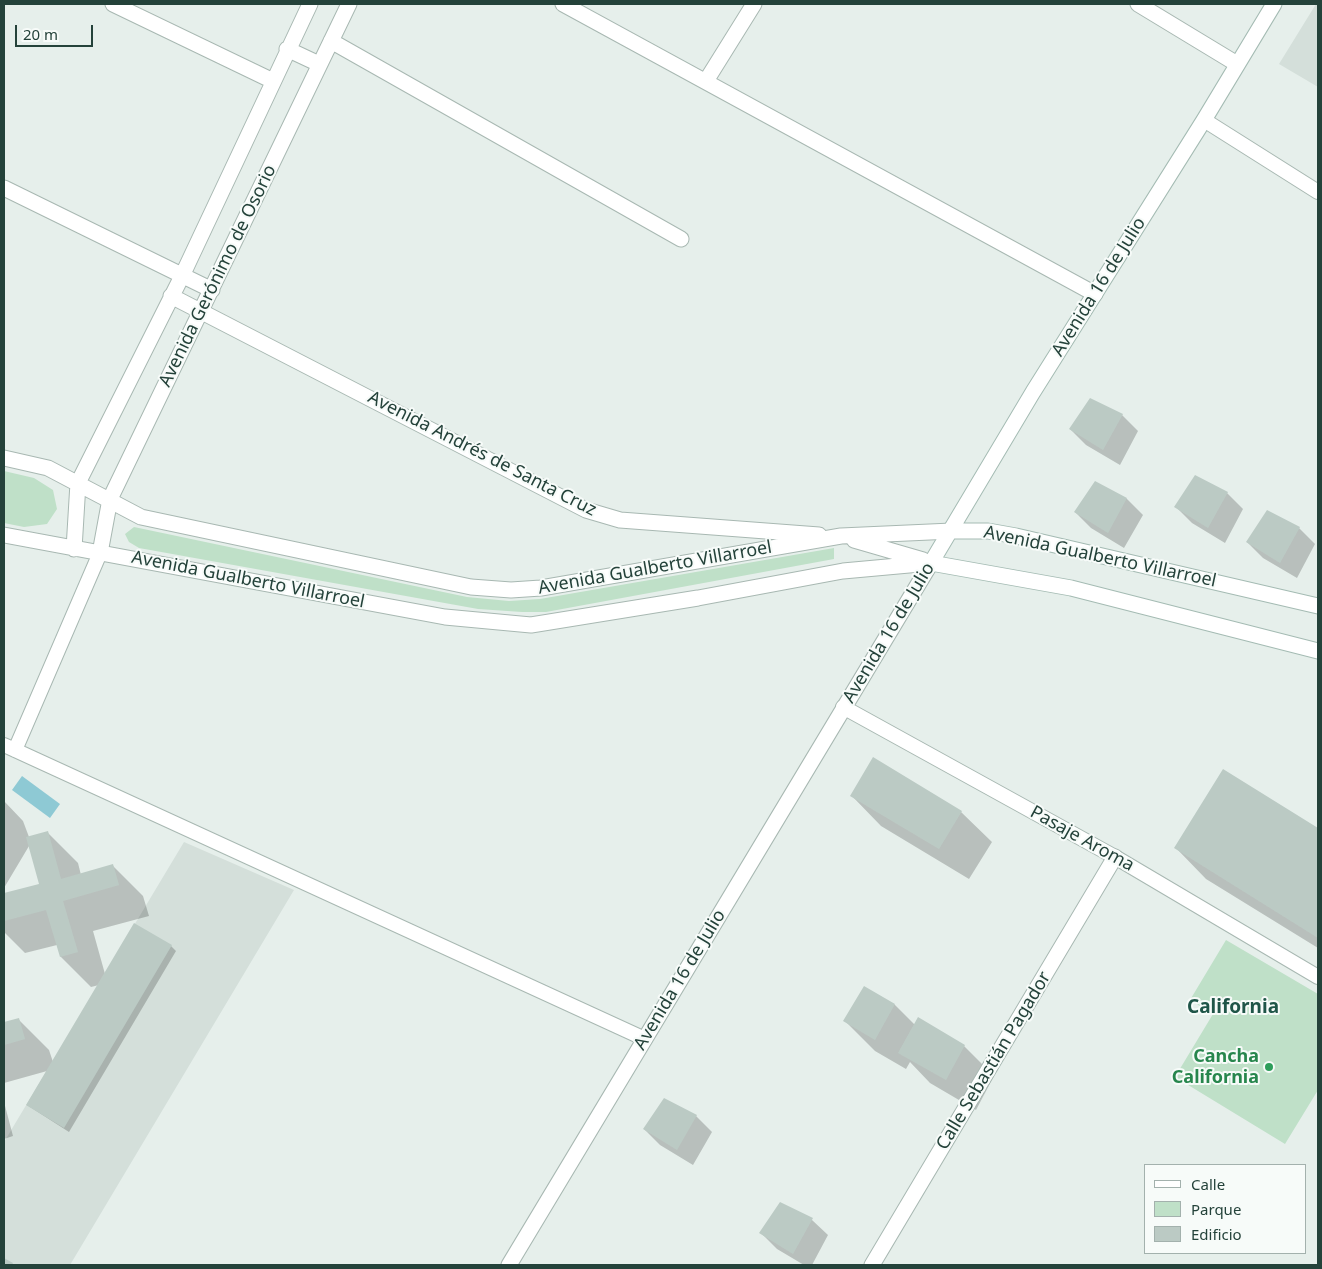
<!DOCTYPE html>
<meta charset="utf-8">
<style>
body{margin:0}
#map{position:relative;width:1322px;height:1269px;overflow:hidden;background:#e6efeb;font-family:"Noto Sans",sans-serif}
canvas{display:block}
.frame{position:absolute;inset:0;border:5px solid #24423a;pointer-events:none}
.legend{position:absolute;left:1144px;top:1164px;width:162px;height:90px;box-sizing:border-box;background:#f7fbf9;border:1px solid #a3b1ad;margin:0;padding:6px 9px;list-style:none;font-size:15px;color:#24423a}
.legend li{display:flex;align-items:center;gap:10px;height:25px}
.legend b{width:25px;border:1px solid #a3b1ad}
.scale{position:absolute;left:15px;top:25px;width:78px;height:22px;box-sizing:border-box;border:2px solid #24423a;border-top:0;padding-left:6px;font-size:15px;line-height:18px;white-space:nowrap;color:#24423a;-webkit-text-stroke:4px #f7fbf9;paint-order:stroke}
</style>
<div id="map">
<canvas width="1322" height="1269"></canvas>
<div class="frame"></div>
<ul class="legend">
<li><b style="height:6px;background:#fff"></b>Calle</li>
<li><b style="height:14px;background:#bfe0c8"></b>Parque</li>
<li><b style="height:14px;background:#bbcac4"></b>Edificio</li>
</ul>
<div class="scale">20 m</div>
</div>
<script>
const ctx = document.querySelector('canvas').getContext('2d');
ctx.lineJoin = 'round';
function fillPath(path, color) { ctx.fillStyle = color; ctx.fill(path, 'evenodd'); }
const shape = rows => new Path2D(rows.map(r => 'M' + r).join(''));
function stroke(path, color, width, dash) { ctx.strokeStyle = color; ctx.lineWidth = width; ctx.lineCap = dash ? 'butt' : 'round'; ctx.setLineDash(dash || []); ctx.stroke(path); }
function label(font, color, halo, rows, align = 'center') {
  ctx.font = font + ' "Noto Sans",sans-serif'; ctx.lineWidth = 4; ctx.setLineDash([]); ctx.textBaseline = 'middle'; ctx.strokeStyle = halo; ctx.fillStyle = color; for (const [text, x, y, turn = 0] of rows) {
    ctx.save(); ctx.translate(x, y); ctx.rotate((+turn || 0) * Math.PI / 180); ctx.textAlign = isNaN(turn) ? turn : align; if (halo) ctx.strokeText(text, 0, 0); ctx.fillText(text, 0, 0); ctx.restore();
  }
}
const built = shape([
 [1316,4,1318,4,1318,87,1279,64],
 [184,842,294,890,70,1265,4,1265,4,1142]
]);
const green = shape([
 [4,471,34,478,53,490,57,509,47,524,24,527,4,523],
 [134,527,467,597,509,601,540,599,834,548,834,559,546,612,522,612,478,609,139,548,129,542,125,534],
 [1226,940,1318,994,1318,1090,1285,1144,1175,1077,1213,1014,1190,1000]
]);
const water = shape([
 [22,776,60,804,50,818,12,790]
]);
const shadow = shape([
 [1122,415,1138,431,1120,465,1086,445,1070,429],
 [1095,483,1127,499,1143,515,1124,548,1091,528,1075,512],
 [1227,493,1243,509,1225,543,1192,523,1176,507],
 [1299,528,1315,544,1297,578,1263,558,1247,542],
 [1224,771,1318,830,1318,948,1206,879,1176,848],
 [851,795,961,812,992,842,969,879,881,826],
 [4,801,23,821,29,837,47,832,78,863,81,875,113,866,143,896,149,916,93,931,105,974,171,946,176,951,69,1132,27,1105,47,1071,4,1083,4,1024,19,1020,49,1050,53,1062,99,985,91,987,61,957,57,945,25,953,4,932,4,895,41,885,29,846,4,888],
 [864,988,895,1005,915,1025,964,1046,994,1076,976,1110,930,1083,910,1062,906,1069,875,1051,845,1021],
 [4,1102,13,1136,4,1139],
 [696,1116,712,1132,693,1165,660,1145,644,1129],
 [780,1203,812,1220,828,1235,812,1265,804,1265,777,1249,761,1233]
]);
const building = shape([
 [1090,398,1123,414,1103,450,1069,429],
 [1195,475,1228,492,1208,528,1174,507],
 [1095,481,1127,498,1108,533,1074,512],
 [1267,510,1300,527,1280,563,1246,542],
 [873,757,962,811,939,849,850,796],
 [1223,769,1318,828,1318,938,1174,848],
 [48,831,61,879,113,864,119,885,63,901,78,952,60,957,46,910,4,921,4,893,39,884,26,837],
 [134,923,172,945,64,1128,26,1105],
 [864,986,895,1004,875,1040,843,1021],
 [918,1017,965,1045,946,1080,898,1053],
 [19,1018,25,1039,4,1045,4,1022],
 [664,1098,697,1115,677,1150,643,1129],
 [780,1202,813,1218,793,1254,759,1233],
 [4,1258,13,1263,12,1265,4,1265]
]);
const service = shape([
 [1204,120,1318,192],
 [843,707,1115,857,1318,977],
 [4,745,645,1039],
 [15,750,100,553]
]);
const minor = shape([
 [113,4,273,81],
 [563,4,1095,294],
 [1138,4,1237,64],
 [331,41,681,239],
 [287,49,319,64],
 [706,81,754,4],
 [4,188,212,290],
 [171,296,586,510,620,520,819,535],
 [4,458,48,468,141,517,471,587,511,590,541,588,841,536,952,531],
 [4,535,445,617,531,625,698,598,843,571,931,563],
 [854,540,923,560],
 [74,549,78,483,182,276,310,4],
 [100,553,110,499,349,4],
 [872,1265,1115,857]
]);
const tertiary = shape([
 [509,1265,931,563]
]);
const secondary = shape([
 [1274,4,1204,120,1033,392,931,563,1071,588,1318,651],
 [952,531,988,531,1016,536,1318,606]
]);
const markers = [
 [1269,1067,5,"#2e9e5b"]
];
const streetNames = [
 ["Avenida Gerónimo de Osorio",218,276,-64],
 ["Avenida 16 de Julio",1099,287,-58],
 ["Avenida Andrés de Santa Cruz",482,454,27],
 ["Avenida Gualberto Villarroel",1100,557,12],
 ["Avenida Gualberto Villarroel",655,568,-10],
 ["Avenida Gualberto Villarroel",248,580,11],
 ["Avenida 16 de Julio",889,633,-59],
 ["Pasaje Aroma",1082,839,29],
 ["Avenida 16 de Julio",680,980,-59],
 ["Calle Sebastián Pagador",994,1061,-59]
];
const leisureNames = [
 ["Cancha",1259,1057],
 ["California",1259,1078]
];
const neighbourhoodNames = [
 ["California",1233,1008]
];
fillPath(built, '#d4dfda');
fillPath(green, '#bfe0c8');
fillPath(water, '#8ec9d4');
fillPath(shadow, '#0003');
fillPath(building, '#bbcac4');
stroke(service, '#a8b8b2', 16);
stroke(minor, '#a8b8b2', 17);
stroke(tertiary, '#a8b8b2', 17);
stroke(secondary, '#a4bbb3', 17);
stroke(service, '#fff', 14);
stroke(minor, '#fff', 15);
stroke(tertiary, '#fff', 15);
stroke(secondary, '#fff', 15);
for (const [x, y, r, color] of markers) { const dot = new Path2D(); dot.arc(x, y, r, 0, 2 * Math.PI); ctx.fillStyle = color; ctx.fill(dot); stroke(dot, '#f7fbf9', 2); }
label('18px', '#24423a', '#f7fbf9', streetNames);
label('bold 18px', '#27864d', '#f7fbf9', leisureNames, 'right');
label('bold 19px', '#1f5548', '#f7fbf9', neighbourhoodNames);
</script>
